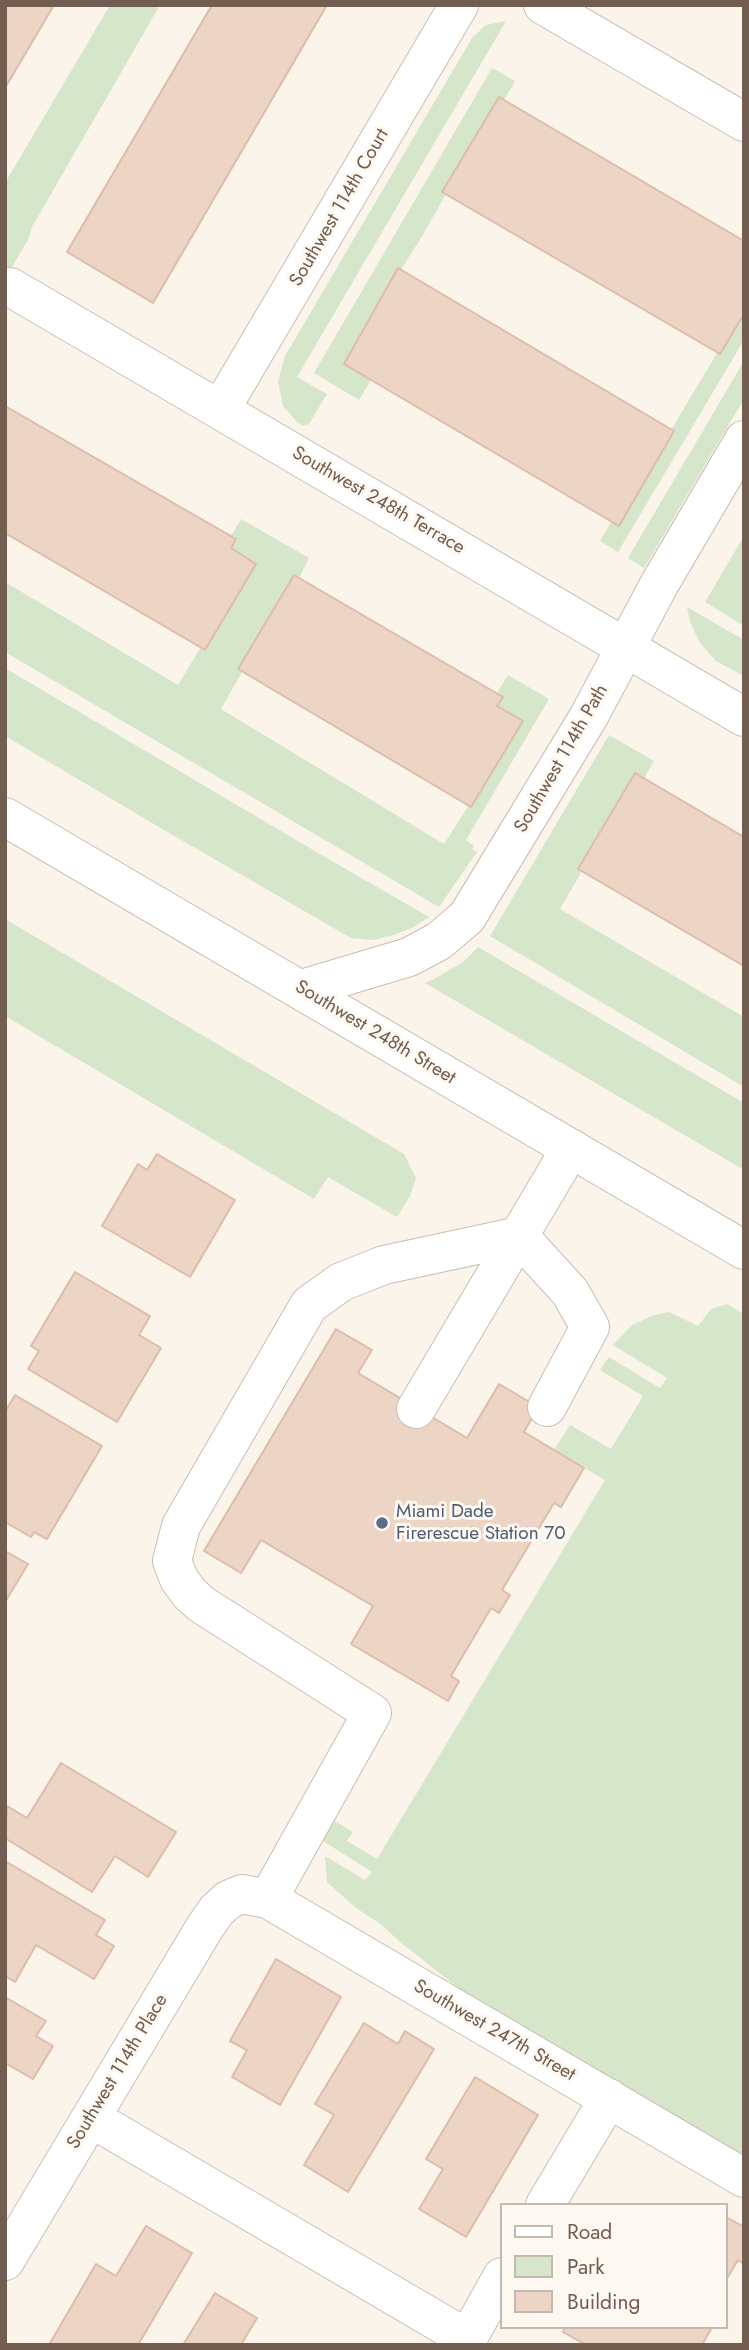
<!DOCTYPE html>
<style>
body{margin:0}
#map{position:relative;width:749px;height:2350px;overflow:hidden;background:#faf4ea;font-family:Jost,sans-serif}
canvas{display:block}
.frame{position:absolute;inset:0;border:7px solid #725d51;pointer-events:none}
.legend{position:absolute;left:500px;top:2203px;width:228px;height:126px;box-sizing:border-box;background:#fdf8f1;border:2px solid #c5bab1;margin:0;padding:9px 12px;list-style:none;font-size:21px;color:#725d51}
.legend li{display:flex;align-items:center;gap:14px;height:35px}
.legend b{width:35px;border:2px solid #c5bab1}
</style>
<div id="map">
<canvas width="749" height="2350"></canvas>
<div class="frame"></div>
<ul class="legend">
<li><b style="height:9px;background:#fff"></b>Road</li>
<li><b style="height:19px;background:#d6e6ca"></b>Park</li>
<li><b style="height:19px;background:#ecd5c5"></b>Building</li>
</ul>
</div>
<script>
const ctx = document.querySelector('canvas').getContext('2d');
ctx.lineJoin = 'round';
function fillPath(path, color) { ctx.fillStyle = color; ctx.fill(path, 'evenodd'); }
const shape = rows => new Path2D(rows.map(r => 'M' + r).join(''));
function stroke(path, color, width, dash) { ctx.strokeStyle = color; ctx.lineWidth = width; ctx.lineCap = dash ? 'butt' : 'round'; ctx.setLineDash(dash || []); ctx.stroke(path); }
function label(font, color, halo, rows, align = 'center') {
  ctx.font = font + ' Jost,sans-serif'; ctx.lineWidth = 6; ctx.setLineDash([]); ctx.textBaseline = 'middle'; ctx.strokeStyle = halo; ctx.fillStyle = color; for (const [text, x, y, turn = 0] of rows) {
    ctx.save(); ctx.translate(x, y); ctx.rotate((+turn || 0) * Math.PI / 180); ctx.textAlign = isNaN(turn) ? turn : align; if (halo) ctx.strokeText(text, 0, 0); ctx.fillText(text, 0, 0); ctx.restore();
  }
}
const green = shape([
 [110,5,160,5,32,227,29,238,5,279,5,183],
 [506,21,297,377,327,394,309,424,303,426,297,422,283,406,278,382,285,356,472,38,486,25],
 [492,68,515,81,504,100,499,97,443,191,446,194,424,233,401,270,397,269,344,363,371,380,359,400,314,373],
 [744,314,744,340,618,552,600,541,611,522,619,526,671,430,717,353,720,354],
 [744,361,744,399,644,568,628,558],
 [241,519,309,558,299,578,293,575,238,669,242,672,221,709,444,844,469,805,472,806,523,721,497,706,503,697,497,693,508,675,549,699,466,840,474,846,472,849,477,852,439,907,5,652,5,582,178,685,201,647,231,548,236,540,231,536],
 [744,536,744,626,705,602],
 [687,607,744,640,744,676,716,661,700,643,690,622],
 [5,668,325,857,429,917,412,928,390,936,373,940,351,938,164,830,5,736],
 [609,735,654,761,644,778,634,773,578,868,582,871,560,909,744,1017,744,1087,490,936],
 [5,919,404,1154,416,1178,410,1196,397,1217,328,1177,314,1199,5,1016],
 [478,947,744,1103,744,1170,425,983,436,978,463,962],
 [727,1304,744,1314,744,2160,461,1990,400,1942,382,1925,356,1908,327,1882,325,1856,365,1880,372,1872,323,1841,335,1816,335,1821,353,1832,347,1841,377,1859,605,1480,554,1450,570,1425,611,1449,643,1396,600,1370,609,1357,660,1388,667,1378,613,1345,632,1325,654,1315,669,1312,698,1326,711,1309]
]);
const building = shape([
 [5,5,54,5,5,88,5,5],
 [212,5,327,5,153,303,67,252,212,5],
 [499,97,744,241,744,314,720,354,442,192,499,97],
 [398,268,674,431,619,526,344,364,398,268],
 [5,406,236,539,231,548,256,564,205,650,5,533,5,406],
 [294,575,503,697,497,706,523,721,471,807,238,669,294,575],
 [635,773,744,837,744,966,578,869,635,773],
 [157,1154,235,1200,190,1277,102,1226,138,1164,147,1170,157,1154],
 [75,1272,150,1316,139,1335,161,1348,117,1422,28,1369,39,1351,31,1346,75,1272],
 [336,1329,372,1350,358,1373,467,1438,499,1384,538,1407,524,1432,584,1468,561,1507,554,1503,502,1590,510,1595,499,1613,491,1608,451,1676,459,1681,448,1701,351,1644,373,1606,261,1540,241,1573,204,1551,336,1329],
 [15,1395,102,1446,47,1539,34,1532,31,1537,5,1522,5,1412,15,1395],
 [5,1551,28,1564,5,1602,5,1551],
 [61,1763,176,1832,148,1877,115,1856,92,1892,5,1838,7,1806,27,1818,61,1763],
 [5,1861,105,1920,96,1935,114,1946,94,1979,36,1945,15,1982,5,1976,5,1861],
 [276,1959,341,1997,280,2105,232,2077,247,2050,230,2041,276,1959],
 [5,1997,46,2021,36,2036,53,2046,33,2079,5,2063,5,1997],
 [364,2023,398,2044,405,2031,434,2049,348,2192,304,2165,334,2115,315,2104,364,2023],
 [475,2077,538,2115,466,2237,419,2209,443,2169,426,2159,475,2077],
 [726,2217,744,2227,744,2264,738,2260,726,2280,726,2217],
 [146,2226,192,2253,138,2345,49,2345,96,2264,116,2276,146,2226],
 [215,2293,257,2318,242,2343,245,2345,183,2345,215,2293],
 [565,2327,708,2327,711,2329,702,2345,586,2345,563,2332,565,2327]
]);
const minor = shape([
 [543,5,744,122],
 [10,287,744,717],
 [220,410,459,5],
 [5,817,744,1250],
 [302,989,409,957,439,941,467,917,589,716,660,583,744,440],
 [519,1236,570,1292,590,1327,547,1407],
 [416,1409,571,1148],
 [268,1899,372,1713,201,1604,190,1594,179,1579,172,1561,181,1526,309,1305,341,1282,384,1265,519,1236],
 [91,2118,466,2338],
 [545,2205,609,2098],
 [5,2261,205,1927,217,1910,228,1900,242,1894,268,1899,744,2178],
 [464,2345,502,2277]
]);
const markers = [
 [382,1523,7,"#5c6f8a"]
];
const streetNames = [
 ["Southwest 114th Court",340,208,-60],
 ["Southwest 248th Terrace",378,501,30],
 ["Southwest 114th Path",562,759,-60],
 ["Southwest 248th Street",375,1033,31],
 ["Southwest 247th Street",494,2031,30],
 ["Southwest 114th Place",118,2072,-59]
];
const serviceNames = [
 ["Miami Dade",396,1512],
 ["Firerescue Station 70",396,1534]
];
fillPath(green, '#d6e6ca');
fillPath(building, '#ecd5c5');
stroke(building, '#ddbca8', 2);
stroke(minor, '#cbbdb1', 40);
stroke(minor, '#fff', 38);
for (const [x, y, r, color] of markers) { const dot = new Path2D(); dot.arc(x, y, r, 0, 2 * Math.PI); ctx.fillStyle = color; ctx.fill(dot); stroke(dot, '#fdf8f1', 2.5); }
label('19px', '#725d51', '#fdf8f1', streetNames);
label('19px', '#4e5e75', '#fdf8f1', serviceNames, 'left');
</script>
